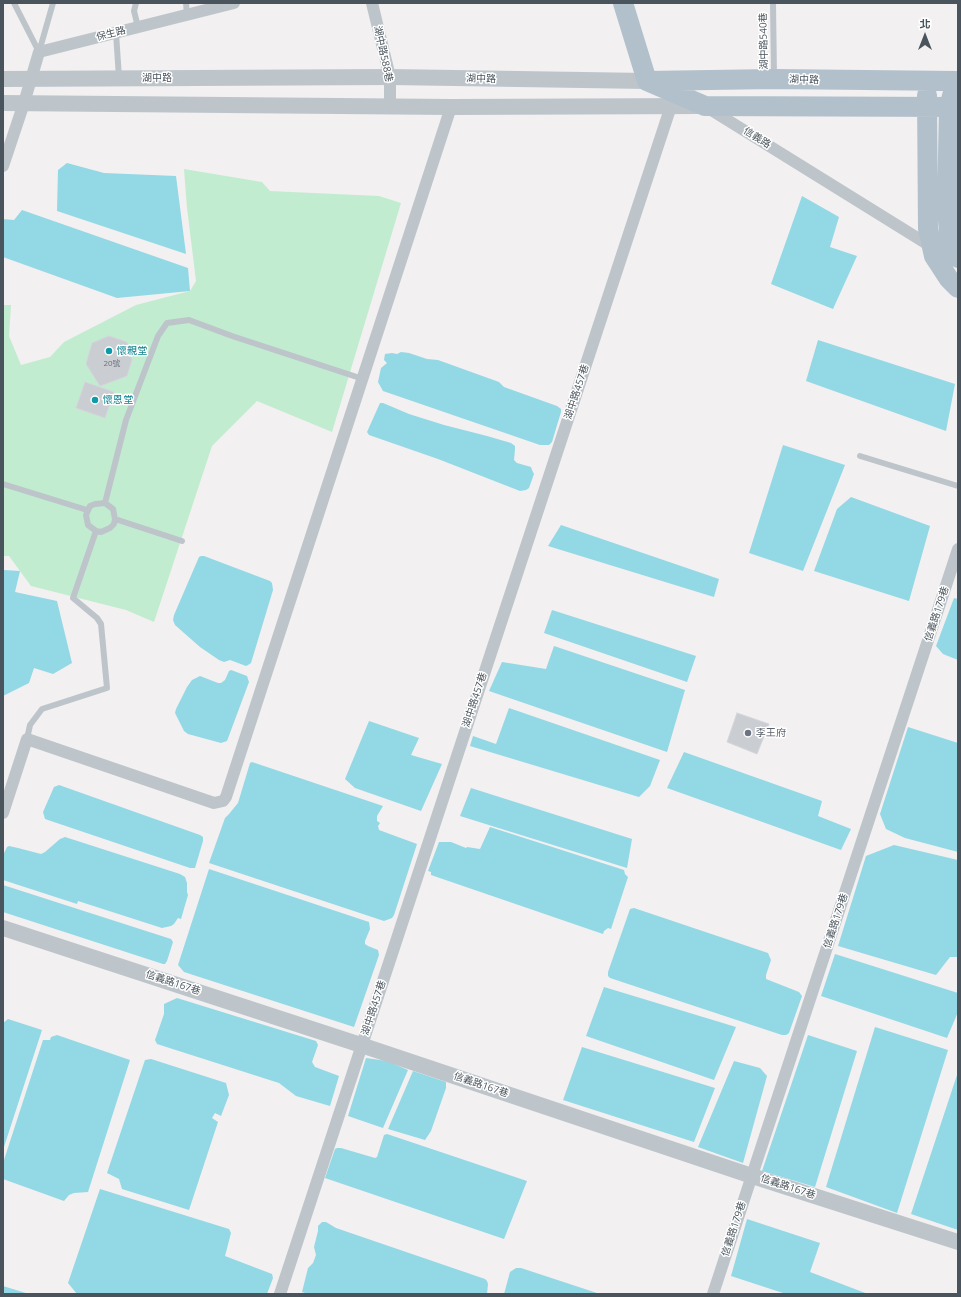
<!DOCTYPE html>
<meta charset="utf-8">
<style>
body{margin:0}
#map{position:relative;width:961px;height:1297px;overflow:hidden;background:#f2f0f0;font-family:"Open Sans","Noto Sans TC",sans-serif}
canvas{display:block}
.frame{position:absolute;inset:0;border:4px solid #49545c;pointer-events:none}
.north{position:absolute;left:905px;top:16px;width:40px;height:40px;-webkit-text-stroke:3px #fff;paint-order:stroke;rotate:0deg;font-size:11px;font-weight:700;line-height:16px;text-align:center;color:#49545c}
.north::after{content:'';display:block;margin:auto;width:14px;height:18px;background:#49545c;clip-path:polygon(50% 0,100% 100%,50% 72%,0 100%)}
</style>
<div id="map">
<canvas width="961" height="1297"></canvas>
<div class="frame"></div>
<div class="north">北</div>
</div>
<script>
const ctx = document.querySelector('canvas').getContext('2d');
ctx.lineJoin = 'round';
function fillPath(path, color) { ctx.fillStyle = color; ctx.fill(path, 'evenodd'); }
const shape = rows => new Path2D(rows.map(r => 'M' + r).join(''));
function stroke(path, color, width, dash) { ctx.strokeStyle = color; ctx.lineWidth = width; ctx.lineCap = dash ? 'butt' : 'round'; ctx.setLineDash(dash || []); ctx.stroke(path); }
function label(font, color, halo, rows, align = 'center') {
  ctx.font = font + ' "Open Sans","Noto Sans TC",sans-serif'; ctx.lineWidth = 3; ctx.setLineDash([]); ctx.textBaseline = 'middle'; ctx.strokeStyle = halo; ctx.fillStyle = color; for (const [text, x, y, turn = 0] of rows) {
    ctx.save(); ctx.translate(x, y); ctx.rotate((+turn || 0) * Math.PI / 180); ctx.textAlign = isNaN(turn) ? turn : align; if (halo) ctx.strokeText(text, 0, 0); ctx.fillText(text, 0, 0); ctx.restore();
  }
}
const green = shape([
 [184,169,262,182,270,191,379,196,401,203,332,432,257,401,212,446,154,622,126,610,31,586,9,556,3,556,3,305,11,305,9,336,21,365,50,357,64,342,136,305,190,291,196,281,187,208]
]);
const water = shape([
 [67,163,104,173,176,176,186,254,57,211,58,170],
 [802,196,839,217,830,247,857,256,833,309,771,284],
 [22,210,188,268,190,291,117,298,3,257,3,219,14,220],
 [818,340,955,384,946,431,806,381],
 [401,352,409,353,427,359,438,360,499,382,504,387,557,406,561,409,561,412,552,442,549,445,540,445,383,391,378,382,381,368,387,363,384,360,385,354,392,353,397,354],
 [380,403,383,403,409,414,444,425,487,436,511,443,515,446,515,449,514,460,517,463,531,467,532,470,534,474,529,488,526,490,520,491,438,459,369,435,367,432],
 [783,445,845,465,803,571,749,553],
 [851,497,930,526,909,601,814,571,837,509],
 [561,525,719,579,714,597,548,546],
 [201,556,204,556,270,581,272,583,273,590,251,663,248,665,246,666,230,660,224,662,219,660,200,647,175,625,173,620,174,615,199,557],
 [4,570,20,571,15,592,57,601,72,663,53,674,34,668,29,683,3,696],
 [954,598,958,599,958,660,943,654,936,646],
 [552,610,696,656,687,682,544,633],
 [554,646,685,690,667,752,489,691,502,662,546,669],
 [231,670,247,676,249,682,227,741,221,743,188,734,184,731,175,713,176,709,187,687,192,680,200,676,218,683,221,683,225,680,229,671],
 [509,708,660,760,650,786,639,797,470,746,473,736,496,744],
 [369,721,419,738,411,755,442,764,421,811,355,788,345,779],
 [908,727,958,743,958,852,905,838,886,829,880,814],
 [684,752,822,801,818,816,851,829,841,850,667,788],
 [252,762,383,806,377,816,377,821,380,823,378,826,379,830,417,844,394,915,392,918,384,921,209,863,225,818,229,814,238,803,250,763],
 [59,785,200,835,203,837,203,841,195,868,190,868,45,819,43,812,54,787],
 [471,788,632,839,627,868,460,816],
 [490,827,624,870,625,874,628,877,611,929,608,928,604,931,603,934,431,875,431,872,428,871,439,842,451,842,466,848,467,847,480,849],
 [65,837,180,874,185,877,187,883,187,892,188,895,181,919,178,918,174,924,171,926,162,928,78,901,77,904,3,880,3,855,7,847,9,846,18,848,41,854,45,852,60,839],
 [894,845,958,860,958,957,950,957,936,975,838,946,866,856],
 [209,869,369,922,370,929,365,941,365,944,368,946,378,950,379,955,354,1027,184,972,178,965],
 [3,885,171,939,173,942,167,961,165,964,163,964,3,912],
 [634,908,768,953,771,960,766,975,766,979,799,992,802,996,789,1033,786,1035,782,1035,610,978,608,976,608,972,630,909],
 [835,954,958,993,958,1012,947,1038,821,996],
 [604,987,736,1027,714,1080,586,1036],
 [177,998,316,1041,318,1045,312,1062,315,1067,339,1076,330,1106,296,1096,279,1083,157,1044,155,1040,164,1014,164,1004],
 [8,1019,42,1030,3,1150,3,1023],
 [875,1027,948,1050,897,1213,826,1187],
 [57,1035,130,1060,88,1192,74,1193,69,1195,64,1201,3,1179,3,1163,43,1040,50,1040,51,1037],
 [808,1035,857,1051,815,1187,762,1171],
 [582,1047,715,1088,694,1142,563,1100],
 [366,1058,387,1061,408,1070,383,1128,348,1116],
 [151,1059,226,1083,229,1095,221,1116,215,1113,212,1118,218,1122,189,1210,122,1189,119,1179,107,1173,145,1060],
 [734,1061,760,1068,767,1076,743,1163,698,1147],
 [413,1071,446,1082,446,1088,431,1131,425,1140,388,1129],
 [958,1072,958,1230,911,1214],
 [387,1134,527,1181,504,1239,325,1178,335,1149,337,1148,341,1148,375,1158,377,1157,384,1135],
 [100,1189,229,1229,231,1233,225,1256,272,1274,273,1278,267,1294,77,1294,68,1283],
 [747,1219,820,1243,810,1272,868,1294,786,1294,731,1276],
 [322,1222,326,1222,336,1228,485,1279,487,1281,488,1284,487,1294,308,1294,302,1292,308,1268,313,1263,316,1255,314,1247,318,1231,318,1226],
 [516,1268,521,1268,600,1294,504,1294,510,1272],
 [3,1286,29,1294,3,1294]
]);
const building = shape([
 [109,336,127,342,132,360,127,376,100,386,86,364,92,343,109,336],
 [85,382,114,392,105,418,76,408,85,382],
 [737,713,769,724,757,754,727,742,737,713]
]);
const service = shape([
 [14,3,39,52],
 [136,3,134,11,138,27],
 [186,3,187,15],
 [773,3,774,77],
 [116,33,119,78],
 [39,52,53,3],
 [860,456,958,486],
 [3,484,87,510],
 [105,503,126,420,158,336,167,323,189,320,232,336,363,379],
 [115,519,114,524,110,528,101,532,96,531,88,525,86,515,90,506,95,504,105,503,113,509,115,519,182,541],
 [27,739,30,725,42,709,107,688,101,624,97,618,73,598,96,531]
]);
const minor = shape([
 [372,3,390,77,390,106],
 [708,108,932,247],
 [3,166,24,103,39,52,234,3],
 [3,813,27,739,214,803,223,801,226,797,451,107],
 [280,1294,671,106],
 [713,1294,958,549]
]);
const tertiary = shape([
 [3,79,390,77,647,81],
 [3,103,451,107,701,106],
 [3,928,361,1045,752,1176,958,1242]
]);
const primary = shape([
 [623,3,647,81,705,106,949,107],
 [647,81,774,79,956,81,949,107,947,208,949,233,952,249,958,258],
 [927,95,928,229,934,256,949,279,958,288]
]);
const markers = [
 [109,351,4,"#0f9aa8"],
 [95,400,4,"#0f9aa8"],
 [748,733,4,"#6b7280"]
];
const numberNames = [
 ["20號",112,364]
];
const streetNames = [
 ["保生路",111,34,-14],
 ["湖中路540巷",764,41,-91],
 ["湖中路588巷",383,54,78],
 ["湖中路",157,78],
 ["湖中路",481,79,1],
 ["湖中路",804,80,1],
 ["信義路",757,138,32],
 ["湖中路457巷",577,392,-72],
 ["信義路179巷",937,614,-72],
 ["湖中路457巷",475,700,-72],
 ["信義路179巷",836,921,-72],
 ["信義路167巷",173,983,18],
 ["湖中路457巷",374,1008,-72],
 ["信義路167巷",481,1085,19],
 ["信義路167巷",788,1187,18],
 ["信義路179巷",734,1229,-72]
];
const cultureNames = [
 ["懷親堂",117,351],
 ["懷恩堂",103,400]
];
const worshipNames = [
 ["李王府",756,733]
];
fillPath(green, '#c2ecd0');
fillPath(water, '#93d8e5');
fillPath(building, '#cacdd2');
stroke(building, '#d4d6db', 1);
stroke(service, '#bdc5cb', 6);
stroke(minor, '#bdc5cb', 12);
stroke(tertiary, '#bdc5cb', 16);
stroke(primary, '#b2c0cc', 20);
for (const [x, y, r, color] of markers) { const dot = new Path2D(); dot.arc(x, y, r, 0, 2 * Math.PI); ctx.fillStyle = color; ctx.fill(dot); stroke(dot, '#fff', 1.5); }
label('8px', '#69727a', null, numberNames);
label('10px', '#49545c', '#fff', streetNames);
label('10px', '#0d838f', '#fff', cultureNames, 'left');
label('10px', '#5b616d', '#fff', worshipNames, 'left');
</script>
